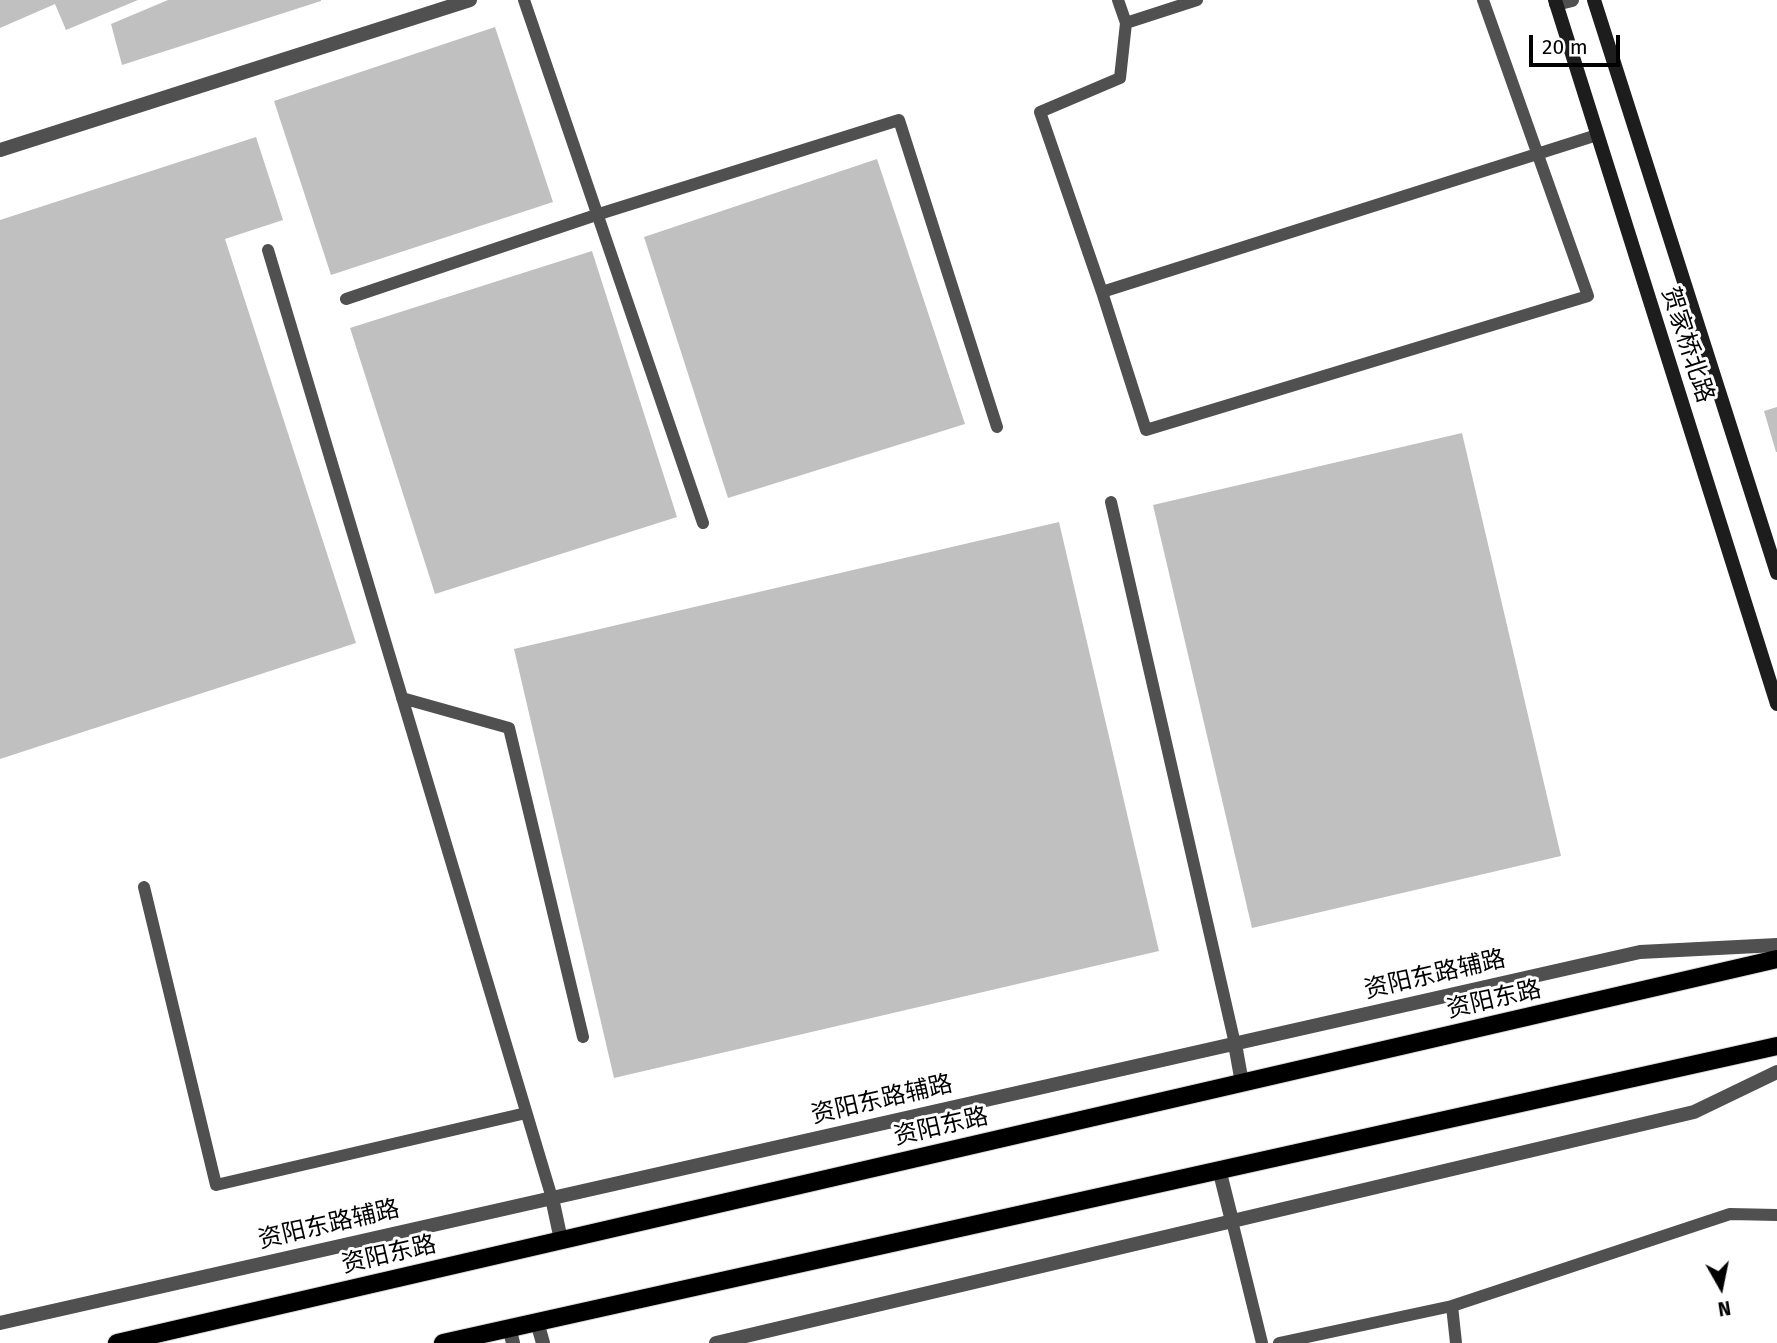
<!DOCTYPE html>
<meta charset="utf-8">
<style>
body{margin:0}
#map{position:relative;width:1777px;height:1343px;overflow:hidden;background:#fff;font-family:"Fira Sans",sans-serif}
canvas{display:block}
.north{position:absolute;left:1686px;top:1252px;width:70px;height:70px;-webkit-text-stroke:5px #fff;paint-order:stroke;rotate:171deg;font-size:19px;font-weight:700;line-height:28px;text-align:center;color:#000}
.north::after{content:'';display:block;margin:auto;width:24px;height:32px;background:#000;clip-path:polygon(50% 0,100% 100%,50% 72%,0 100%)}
.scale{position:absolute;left:1529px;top:35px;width:91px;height:32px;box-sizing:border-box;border:4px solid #000;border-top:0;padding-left:9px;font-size:21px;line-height:24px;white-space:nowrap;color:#000;-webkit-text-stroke:5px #fff;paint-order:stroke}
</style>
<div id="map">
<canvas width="1777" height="1343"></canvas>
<div class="north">N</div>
<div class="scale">20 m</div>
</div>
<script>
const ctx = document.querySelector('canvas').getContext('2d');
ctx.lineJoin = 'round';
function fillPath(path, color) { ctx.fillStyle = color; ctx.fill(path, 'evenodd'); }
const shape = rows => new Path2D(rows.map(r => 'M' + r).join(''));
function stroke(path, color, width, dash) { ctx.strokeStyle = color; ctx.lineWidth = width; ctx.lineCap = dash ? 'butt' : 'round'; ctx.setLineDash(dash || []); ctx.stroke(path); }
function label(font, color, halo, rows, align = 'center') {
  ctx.font = font + ' "Fira Sans","Noto Sans SC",sans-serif'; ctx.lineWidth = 6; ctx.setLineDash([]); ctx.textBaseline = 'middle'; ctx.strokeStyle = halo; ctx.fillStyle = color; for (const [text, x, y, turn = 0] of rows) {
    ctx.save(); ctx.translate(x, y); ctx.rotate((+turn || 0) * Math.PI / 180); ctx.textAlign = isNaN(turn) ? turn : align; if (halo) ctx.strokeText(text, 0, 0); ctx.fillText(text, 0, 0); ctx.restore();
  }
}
const building = shape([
 [0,0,138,0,66,30,55,4,0,28],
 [168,0,321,0,321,1,122,65,111,24],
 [495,27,553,202,331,275,274,101],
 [256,137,283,220,225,239,356,643,0,759,0,220],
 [877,159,965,424,728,498,644,237],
 [592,251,677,517,435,594,350,328],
 [1777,407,1777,452,1776,452,1764,411],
 [1462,433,1561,856,1252,928,1153,505],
 [1059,522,1159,951,614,1078,514,649]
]);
const service = shape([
 [524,0,703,523],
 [1118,0,1126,23,1120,78,1040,112,1102,292,1597,135],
 [1126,23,1197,0],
 [268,250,552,1198],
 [1102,292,1146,430,1588,296,1483,0],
 [346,299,596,215,899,120,997,427],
 [1111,502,1235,1044],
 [402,698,509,728,583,1037],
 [144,887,216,1185,526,1113],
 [1232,1221,1262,1343],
 [1452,1306,1456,1343],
 [1279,1343,1452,1306,1730,1214,1777,1215]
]);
const minor = shape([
 [1556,4,1572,0],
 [0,150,470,0],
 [1235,1044,1242,1083],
 [1219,1169,1232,1221],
 [552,1198,561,1240],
 [0,1323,1640,952,1777,945],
 [716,1343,1694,1112,1777,1072]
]);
const tertiary = shape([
 [537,1322,543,1343],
 [509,1327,513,1343]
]);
const secondary = shape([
 [1555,0,1777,704],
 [1594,0,1777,573]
]);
const primary = shape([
 [117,1343,1777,959],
 [443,1343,1777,1046]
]);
const streetNames = [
 ["贺家桥北路",1687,345,72],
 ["资阳东路辅路",1435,975,-13],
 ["资阳东路",1494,1000,-13],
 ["资阳东路辅路",882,1100,-13],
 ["资阳东路",941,1127,-13],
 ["资阳东路辅路",329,1225,-13],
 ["资阳东路",389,1255,-13]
];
fillPath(building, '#c0c0c0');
stroke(primary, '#dbdbdb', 20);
stroke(service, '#505050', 12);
stroke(minor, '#505050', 14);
stroke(tertiary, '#505050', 14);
stroke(secondary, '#1d1d1d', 14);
stroke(primary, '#000', 18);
label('24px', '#000', '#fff', streetNames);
</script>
